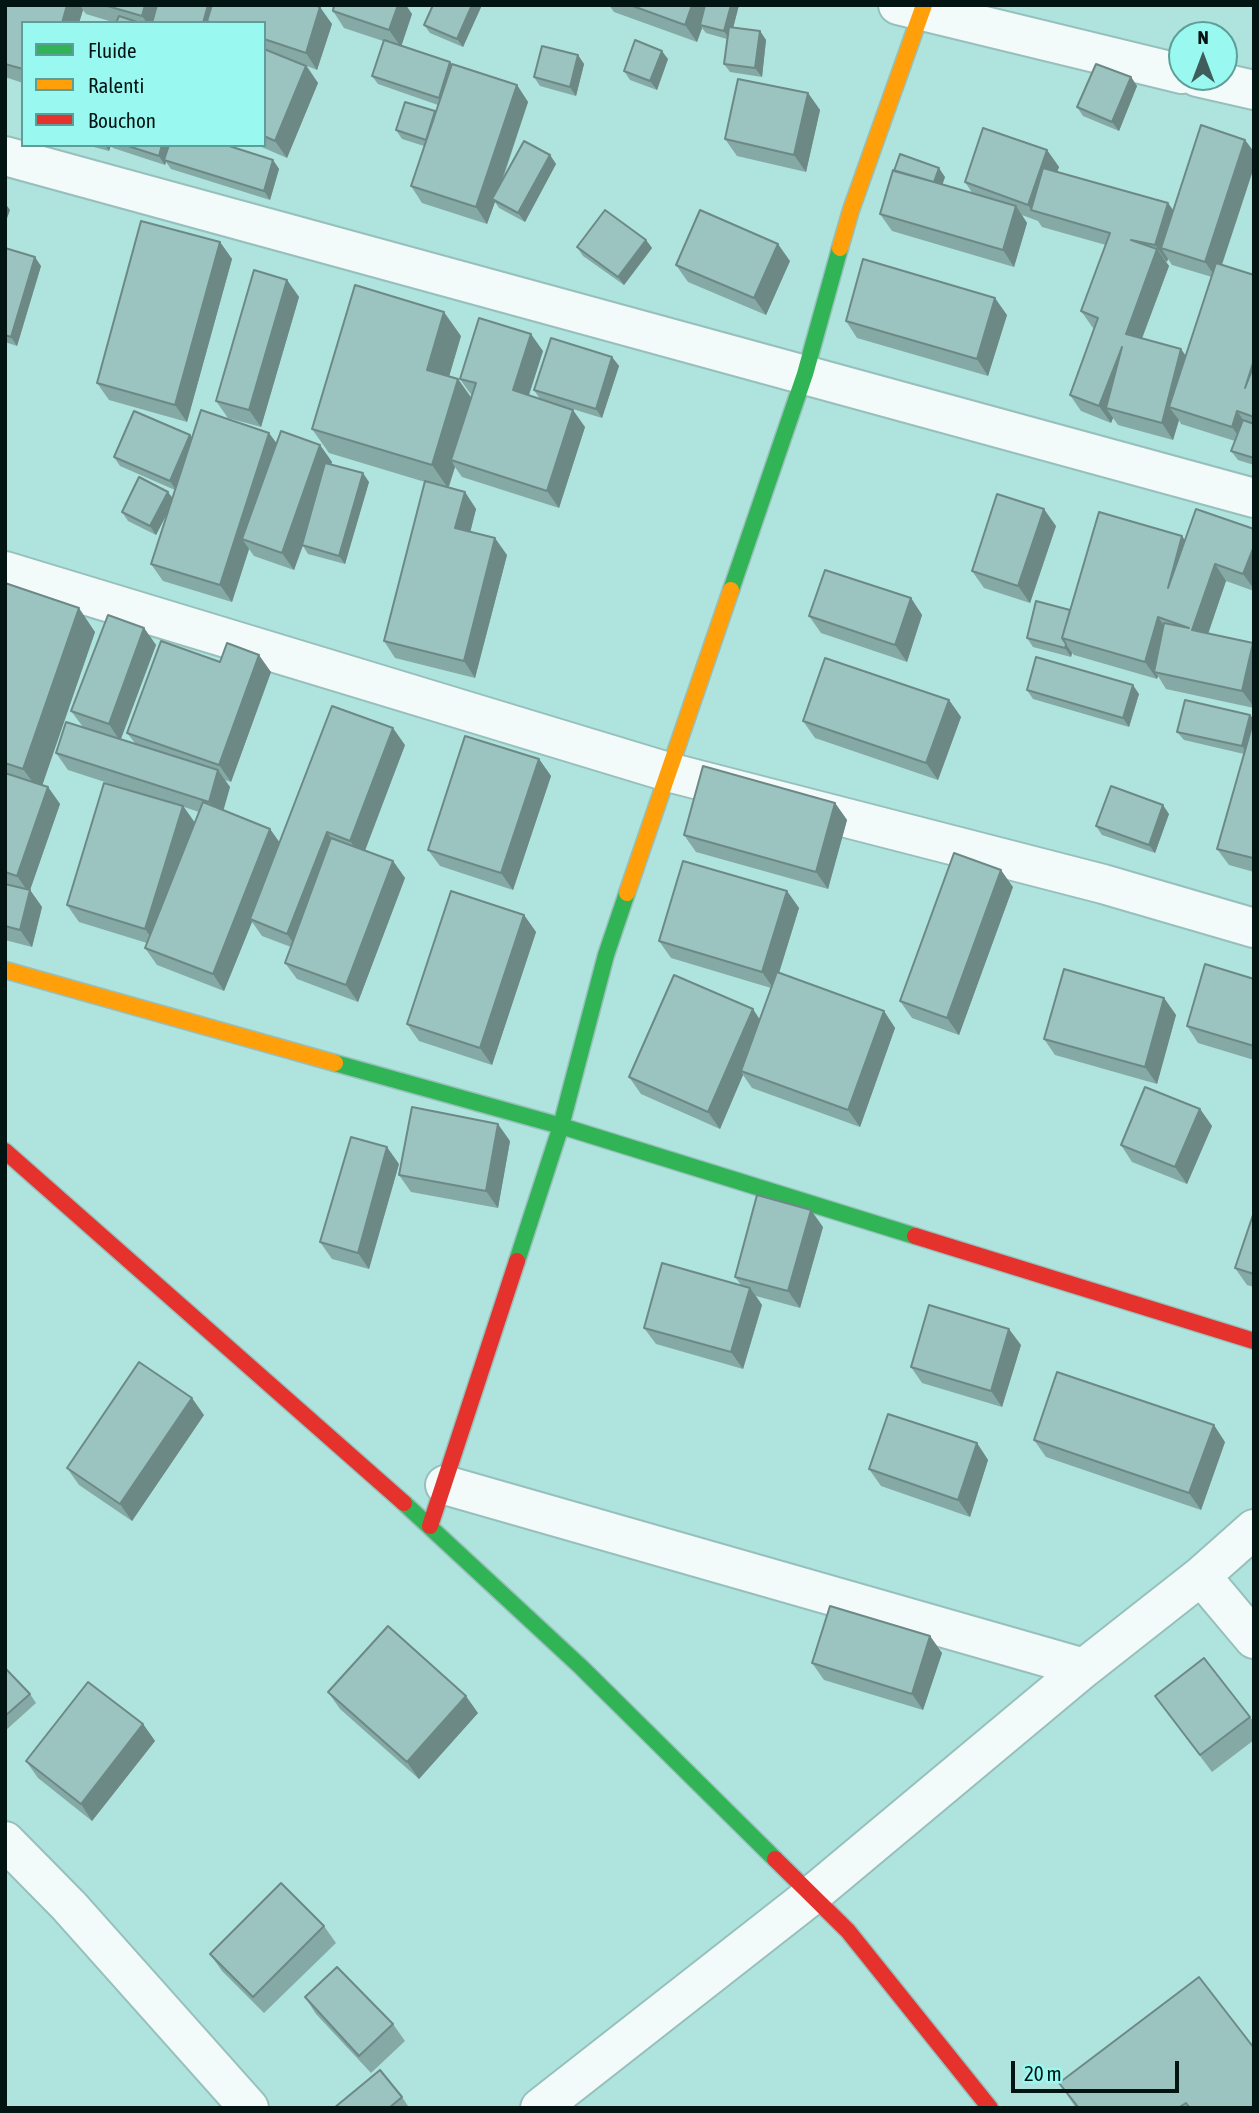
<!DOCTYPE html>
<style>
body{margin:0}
#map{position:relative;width:1259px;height:2113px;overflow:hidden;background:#afe3de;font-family:"Asap Condensed",sans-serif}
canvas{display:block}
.frame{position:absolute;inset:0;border:7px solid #021513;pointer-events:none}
.legend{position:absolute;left:21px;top:21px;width:245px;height:126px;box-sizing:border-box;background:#99f9f0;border:2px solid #5d9e98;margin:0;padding:9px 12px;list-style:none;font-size:21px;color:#021513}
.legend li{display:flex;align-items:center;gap:14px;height:35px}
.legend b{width:35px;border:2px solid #5d9e98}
.north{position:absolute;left:1168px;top:21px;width:70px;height:70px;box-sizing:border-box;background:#99f9f0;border:2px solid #5d9e98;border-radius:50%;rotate:0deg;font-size:19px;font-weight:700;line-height:28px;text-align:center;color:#021513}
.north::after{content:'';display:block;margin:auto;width:24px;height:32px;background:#3f5d5a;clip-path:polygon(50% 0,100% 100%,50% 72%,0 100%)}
.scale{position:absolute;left:1011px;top:2061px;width:168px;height:32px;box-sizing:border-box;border:4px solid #021513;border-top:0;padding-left:9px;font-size:21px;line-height:24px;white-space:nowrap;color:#021513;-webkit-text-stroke:5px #99f9f0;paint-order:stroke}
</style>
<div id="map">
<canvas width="1259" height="2113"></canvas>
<div class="frame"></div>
<ul class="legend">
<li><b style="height:9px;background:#30b455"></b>Fluide</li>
<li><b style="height:9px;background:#ff9f0a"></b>Ralenti</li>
<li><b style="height:9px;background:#e5322d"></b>Bouchon</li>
</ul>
<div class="north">N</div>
<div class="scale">20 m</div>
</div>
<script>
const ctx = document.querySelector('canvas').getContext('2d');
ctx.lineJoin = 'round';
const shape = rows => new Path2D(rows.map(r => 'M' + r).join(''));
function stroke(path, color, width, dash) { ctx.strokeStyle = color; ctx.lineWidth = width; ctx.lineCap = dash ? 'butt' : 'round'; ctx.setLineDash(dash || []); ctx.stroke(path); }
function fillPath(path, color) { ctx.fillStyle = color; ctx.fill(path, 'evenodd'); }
const street = shape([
 [898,5,1182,74],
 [1197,77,1254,90],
 [5,156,1254,498],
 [5,571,668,772,1103,884,1254,928],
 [445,1485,1084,1668],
 [1201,1576,1254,1639],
 [5,1841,69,1906,249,2108],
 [540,2108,812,1895,1084,1668,1201,1576,1254,1529]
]);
const fast = shape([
 [731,590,805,374,840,248],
 [335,1063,561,1126,915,1236],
 [517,1261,561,1126,606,955,627,893],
 [404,1503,581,1667,775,1859]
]);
const slow = shape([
 [840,248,851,210,924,5],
 [627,893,731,590],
 [5,970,335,1063]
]);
const jam = shape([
 [5,1151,404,1503],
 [915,1236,1254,1341],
 [430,1526,517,1261],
 [775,1859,848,1931,990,2108]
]);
const wall = shape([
 [5,5,314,5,332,24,317,70,307,66,318,83,287,158,257,145,264,145,264,23,116,23,86,14,83,10,79,23,23,23,23,83,5,77],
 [482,5,463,47,430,33,424,25],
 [609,5,739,5,733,28,760,31,766,40,762,77,730,72,724,64,727,39,706,33,702,28,697,42,614,12],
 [333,11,412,14,401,46,450,62,452,65,517,85,528,102,502,182,550,155,556,164,525,222,499,208,495,202,487,224,422,203,411,186,424,146,402,139,396,130,436,112,438,105,378,84,372,76,383,41,344,28],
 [578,55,584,64,576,96,540,86,534,77],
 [668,59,657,90,630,80,624,71],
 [1131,77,1137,86,1119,131,1083,116,1077,107],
 [808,93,820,110,806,172,737,156,725,139],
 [1245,140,1254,152,1254,167,1222,265,1254,275,1254,465,1238,460,1231,451,1235,441,1181,424,1179,420,1173,440,1118,425,1113,418,1111,423,1081,411,1070,395,1094,329,1093,328,1081,311,1106,245,1042,227,1038,221,1022,215,1027,223,1014,267,892,231,880,214,945,177,942,185,973,194,965,182,1047,150,1059,167,1057,172,1168,203,1173,210],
 [1168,259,1172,265,1212,277,1186,356,1142,339,1169,266,1166,262],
 [86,145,226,145,273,160,279,169,270,200,171,169,166,162,165,165,113,148,111,145,109,151],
 [646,240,652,248,624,285,583,256,577,247],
 [220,242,232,259,187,422,109,400,97,383],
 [5,248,41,266,17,346,5,342],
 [790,261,766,315,688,282,676,265],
 [287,280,299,297,261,427,228,418,216,401],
 [1007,315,988,376,857,338,846,321],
 [461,336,449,376,458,379,471,397,472,396,460,379,543,351,529,395,585,427,559,508,462,477,455,467,449,487,465,492,476,509,470,532,507,555,475,678,395,658,384,641,425,482,329,453,312,429],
 [612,357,619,366,602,418,540,399,534,390],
 [190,435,192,437,277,443,320,445,332,462,331,465,369,482,345,564,308,554,303,546,294,570,254,556,249,549,232,602,163,581,151,564,168,512,156,535,128,521,122,512,172,498,175,490,120,466,114,457],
 [1056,526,1030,603,984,588,972,571],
 [1254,529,1254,591,1226,581,1208,633,1253,643,1254,644,1254,708,1166,689,1158,676,1157,679,1074,655,1072,653,1071,657,1033,647,1027,638,1070,610,1185,540],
 [5,583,95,632,42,785,48,787,60,804,30,890,42,907,32,947,5,940],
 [911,598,922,615,907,662,821,633,809,616],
 [144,628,156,645,121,739,135,743,127,733,220,662,271,672,231,782,225,780,230,787,223,810,270,829,279,842,405,745,365,851,393,861,405,878,358,1002,297,979,285,963,291,947,262,936,252,922,224,991,157,965,145,948,147,943,79,922,67,905,148,796,68,770,56,753,83,727,71,711],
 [184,807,199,812,195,823],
 [1027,690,1139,694,1129,727,1033,699],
 [949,700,961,717,938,780,815,738,803,721],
 [1250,715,1254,719,1254,872,1229,865,1217,849,1244,754,1184,740,1177,732],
 [539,759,551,776,513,890,440,866,428,850],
 [835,803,847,820,828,889,696,852,684,835],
 [1169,814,1155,853,1102,835,1096,826],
 [1013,887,959,1035,912,1018,900,1001],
 [787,891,799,908,779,973,884,1011,895,1028,860,1127,752,1088,743,1075,720,1129,641,1094,629,1077,760,1019,771,988,671,958,659,941],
 [524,915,536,932,492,1065,419,1041,407,1024],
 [1254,979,1254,1060,1198,1043,1187,1026],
 [1164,998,1176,1015,1157,1084,1055,1055,1044,1039],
 [1200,1109,1212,1126,1187,1184,1132,1162,1121,1145],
 [510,1141,498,1208,411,1192,399,1175],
 [399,1164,369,1269,332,1259,320,1242],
 [1254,1212,1254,1287,1247,1285,1235,1268],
 [823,1227,800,1308,756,1296,762,1305,743,1369,656,1344,644,1328,741,1285,735,1277],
 [1021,1345,1002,1407,922,1383,911,1367],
 [204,1415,132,1521,79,1485,67,1468],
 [1034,1440,1225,1442,1201,1510,1046,1457],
 [977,1443,988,1460,970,1517,881,1486,869,1469],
 [930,1636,942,1653,923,1710,824,1680,812,1663],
 [1204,1658,1254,1722,1254,1740,1212,1772,1155,1696],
 [5,1668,30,1694,36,1703,5,1731],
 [328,1692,478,1713,419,1779,340,1709],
 [143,1724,155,1741,92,1821,38,1778,26,1761],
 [324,1926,336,1943,264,2013,222,1971,210,1954],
 [305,1997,393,2024,405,2041,371,2073,316,2014],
 [1059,2083,1254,2108,1076,2108],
 [402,2097,408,2106,406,2108,334,2108]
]);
const shadedWall = shape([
 [67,5,80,5,83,10,79,23,62,23],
 [145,5,161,5,157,23,147,23,142,16],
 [208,5,217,5,207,21,208,23,203,23],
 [398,5,406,5,412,14,401,47,389,30],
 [472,5,482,5,463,47,457,39],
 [692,5,710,5,700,25,702,28,697,42,685,25],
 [731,5,739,5,730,40,724,31],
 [320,7,332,24,317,70,306,53],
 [760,31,766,40,762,77,755,68],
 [662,51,668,59,657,90,650,81],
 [578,55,584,64,576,96,570,87],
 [450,62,456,71,445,107,439,98],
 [306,66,318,83,287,158,275,141],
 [1131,77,1137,86,1119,131,1112,122],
 [517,85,528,102,495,200,492,199,495,202,487,224,476,207],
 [808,93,820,110,806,172,794,155],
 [1245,140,1254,152,1254,167,1217,279,1205,262],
 [105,145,111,145,109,151],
 [162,145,171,145,164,160,166,162,165,165,159,156],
 [1047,150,1059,167,1042,214,1032,211,1028,205],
 [550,155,556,164,525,222,518,213],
 [273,160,279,169,270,200,264,191],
 [939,168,945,177,938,197,932,188],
 [5,203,10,210,5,224],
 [1168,203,1180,220,1161,248,1168,259,1167,262,1155,245],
 [1016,206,1027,223,1014,267,1003,250],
 [646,240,652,248,624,285,618,277],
 [220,242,232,259,187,422,175,405],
 [778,244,790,261,766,315,754,298],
 [1157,249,1169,266,1137,351,1126,334],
 [35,257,41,266,17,346,11,337],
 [287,280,299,297,261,427,249,410],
 [995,298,1007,315,988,376,977,359],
 [444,312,461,336,444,394,427,370],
 [531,334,543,351,525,407,513,390],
 [1122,347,1106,408,1113,418,1111,423,1099,406],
 [1181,349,1193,366,1169,407,1179,420,1173,440,1162,423],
 [612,357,619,366,602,418,596,409],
 [458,379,474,402,451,460,455,467,448,488,432,465],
 [573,410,585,427,559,508,547,491],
 [1237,411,1249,428,1244,444,1232,427],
 [269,433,281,449,242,539,249,549,232,602,220,585],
 [190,435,197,444,176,490,170,481],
 [320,445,332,462,294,570,282,553],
 [363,473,369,482,345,564,339,556],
 [168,492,174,500,156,535,150,526],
 [465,492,476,509,467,545,455,528],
 [1044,509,1056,526,1030,603,1018,586],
 [1182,536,1194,553,1168,588],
 [495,538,507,555,475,678,464,661],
 [1254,546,1254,589,1243,574],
 [1215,564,1226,581,1204,646,1192,630],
 [911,598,922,615,907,662,895,645],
 [79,608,95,632,40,792,23,769],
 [1158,617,1170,634,1154,672,1158,676,1157,679,1145,662],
 [144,628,156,645,120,741,109,724],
 [1253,643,1254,644,1254,707,1242,691],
 [1066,644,1072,653,1071,657,1065,648],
 [259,655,271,672,231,782,219,765],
 [1133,685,1139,694,1129,727,1123,718],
 [949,700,961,717,938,780,926,763],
 [1250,715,1254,720,1248,755,1242,746],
 [393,728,405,745,362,858,350,841],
 [539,759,551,776,513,890,501,873],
 [218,770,230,787,221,819,209,802],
 [48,787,60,804,29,893,17,876],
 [835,803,847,820,828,889,816,872],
 [1163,805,1169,814,1155,853,1149,845],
 [183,806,195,823,157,946,145,929],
 [270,829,282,846,250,919,252,922,224,991,213,974],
 [327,832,339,849,299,951,287,934],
 [393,861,405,878,358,1002,346,985],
 [1001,870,1013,887,959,1035,947,1018],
 [30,890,42,907,32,947,20,930],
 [787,891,799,908,774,989,762,972],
 [524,915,536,932,492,1065,480,1048],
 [1164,998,1176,1015,1157,1084,1145,1067],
 [753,1009,764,1026,741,1071,743,1075,720,1129,708,1112],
 [884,1011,895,1028,860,1127,848,1110],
 [1200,1109,1212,1126,1187,1184,1175,1167],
 [498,1124,510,1141,498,1208,486,1191],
 [387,1147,399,1164,369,1269,358,1253],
 [811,1210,823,1227,800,1308,788,1291],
 [750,1288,762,1305,743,1369,731,1352],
 [1009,1329,1021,1345,1002,1407,991,1391],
 [192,1398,204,1415,132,1521,120,1504],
 [1214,1425,1225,1442,1201,1510,1189,1493],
 [977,1443,988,1460,970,1517,958,1500],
 [930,1636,942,1653,923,1710,912,1694],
 [466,1696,478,1713,419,1779,407,1762],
 [143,1724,155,1741,92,1821,81,1804]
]);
const building = shape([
 [5,5,67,5,62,23,23,23,23,69,5,64,5,5],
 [104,5,145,5,142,16,104,5],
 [157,5,208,5,203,23,152,23,157,5],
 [212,5,314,5,320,7,306,53,264,39,264,23,212,23,207,21,212,5],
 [334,5,398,5,389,30,333,11,334,5],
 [433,5,472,5,457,39,424,25,433,5],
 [630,5,692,5,685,25,630,5],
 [705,5,731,5,724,31,700,25,705,5],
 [119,16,140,23,116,23,119,16],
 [729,27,760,31,755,68,724,64,729,27],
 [384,40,450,62,439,98,372,76,384,40],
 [635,40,662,51,650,81,624,71,635,40],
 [542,46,578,55,570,87,534,77,542,46],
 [264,49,306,66,275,141,264,136,264,49],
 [452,64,517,85,476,207,411,186,452,64],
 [1096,64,1131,77,1112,122,1077,107,1096,64],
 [738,79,808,93,794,155,725,139,738,79],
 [405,102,435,111,426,140,396,130,405,102],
 [1201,125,1245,140,1205,262,1161,248,1201,125],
 [983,128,1047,150,1028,205,965,182,983,128],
 [524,141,550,155,518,213,492,199,524,141],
 [125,145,162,145,159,156,125,145],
 [169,145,226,145,273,160,264,191,164,160,169,145],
 [900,154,939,168,934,182,894,171,900,154],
 [1043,168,1168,203,1155,245,1131,240,1157,249,1126,334,1181,349,1162,423,1106,408,1122,347,1099,406,1070,395,1098,318,1081,311,1110,233,1031,210,1043,168],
 [893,170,1016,206,1003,250,880,214,893,170],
 [605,210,646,240,618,277,577,247,605,210],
 [700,210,778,244,754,298,676,265,700,210],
 [141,221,220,242,175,405,97,383,141,221],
 [5,248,35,257,11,337,5,335,5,248],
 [863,259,995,298,977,359,846,321,863,259],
 [1216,263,1254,275,1254,360,1245,388,1254,365,1254,417,1237,411,1232,427,1169,407,1216,263],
 [254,270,287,280,249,410,216,401,254,270],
 [355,285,444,312,427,370,458,379,432,465,312,429,355,285],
 [479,318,531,334,513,390,573,410,547,491,451,460,476,383,460,379,479,318],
 [551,338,612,357,596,409,534,390,551,338],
 [201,410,269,433,220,585,151,564,201,410],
 [134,411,190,435,170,481,114,457,134,411],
 [1243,420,1254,424,1254,458,1231,451,1243,420],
 [281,431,320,445,282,553,242,539,281,431],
 [325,463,363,473,339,556,302,545,325,463],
 [139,477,168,492,150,526,122,512,139,477],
 [425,481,465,492,455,528,495,538,464,661,384,641,425,481],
 [997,494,1044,509,1018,586,972,571,997,494],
 [1196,509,1254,529,1254,546,1243,574,1215,564,1192,630,1253,643,1242,691,1154,672,1164,623,1189,628,1158,617,1145,662,1062,638,1099,512,1182,536,1168,588,1196,509],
 [825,570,911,598,895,645,809,616,825,570],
 [5,583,79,608,23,769,5,763,5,583],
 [1036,601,1070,610,1062,638,1066,644,1065,648,1027,638,1036,601],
 [108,615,144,628,109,724,71,711,108,615],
 [161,641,220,662,227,643,259,655,219,765,127,733,161,641],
 [1036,657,1133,685,1123,718,1027,690,1036,657],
 [825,658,949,700,926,763,803,721,825,658],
 [1185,700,1250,715,1242,746,1177,732,1185,700],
 [332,706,393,728,350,841,327,832,287,934,250,919,332,706],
 [1254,719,1254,854,1253,858,1217,849,1254,719],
 [66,722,218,770,209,802,56,753,66,722],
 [465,736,539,759,501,873,428,850,465,736],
 [703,766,835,803,816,872,684,835,703,766],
 [5,773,48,787,17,876,5,872,5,773],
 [104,783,183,806,145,929,67,905,104,783],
 [1111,786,1163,805,1149,845,1096,826,1111,786],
 [203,802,270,829,213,974,145,948,203,802],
 [331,838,393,861,346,985,285,963,331,838],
 [954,853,1001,870,947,1018,900,1001,954,853],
 [683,861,787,891,762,972,659,941,683,861],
 [5,884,30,890,20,930,5,926,5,884],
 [451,891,524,915,480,1048,407,1024,451,891],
 [1205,964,1254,979,1254,1046,1187,1026,1205,964],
 [1064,969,1164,998,1145,1067,1044,1039,1064,969],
 [777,972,884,1011,848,1110,741,1071,777,972],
 [674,975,753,1009,708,1112,629,1077,674,975],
 [1145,1087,1200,1109,1175,1167,1121,1145,1145,1087],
 [412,1107,498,1124,486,1191,399,1175,412,1107],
 [351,1137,387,1147,358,1253,320,1242,351,1137],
 [757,1195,811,1210,788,1291,735,1277,757,1195],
 [1254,1212,1254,1274,1235,1268,1254,1212],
 [662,1263,750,1288,731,1352,644,1328,662,1263],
 [929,1305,1009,1329,991,1391,911,1367,929,1305],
 [139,1362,192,1398,120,1504,67,1468,139,1362],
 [1057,1372,1214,1425,1189,1493,1034,1440,1057,1372],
 [888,1414,977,1443,958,1500,869,1469,888,1414],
 [830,1606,930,1636,912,1694,812,1663,830,1606],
 [388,1626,466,1696,407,1762,328,1692,388,1626],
 [1204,1658,1250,1717,1200,1755,1155,1696,1204,1658],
 [5,1668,30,1694,5,1716,5,1668],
 [88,1682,143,1724,81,1804,26,1761,88,1682],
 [281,1883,324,1926,253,1997,210,1954,281,1883],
 [337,1967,393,2024,359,2056,305,1997,337,1967],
 [1199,1977,1254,2048,1254,2108,1190,2108,1186,2103,1178,2108,1079,2108,1059,2083,1199,1977],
 [380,2070,402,2097,389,2108,334,2108,380,2070]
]);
stroke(street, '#97c0bc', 42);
stroke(fast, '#97c0bc', 19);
stroke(slow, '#97c0bc', 19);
stroke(jam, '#97c0bc', 19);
stroke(street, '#f3fbfa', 38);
stroke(fast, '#30b455', 16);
stroke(slow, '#ff9f0a', 16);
stroke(jam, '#e5322d', 16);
fillPath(wall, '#85a9a5');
fillPath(shadedWall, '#6c8986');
fillPath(building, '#9bc4c0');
stroke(building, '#6c8986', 2);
</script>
